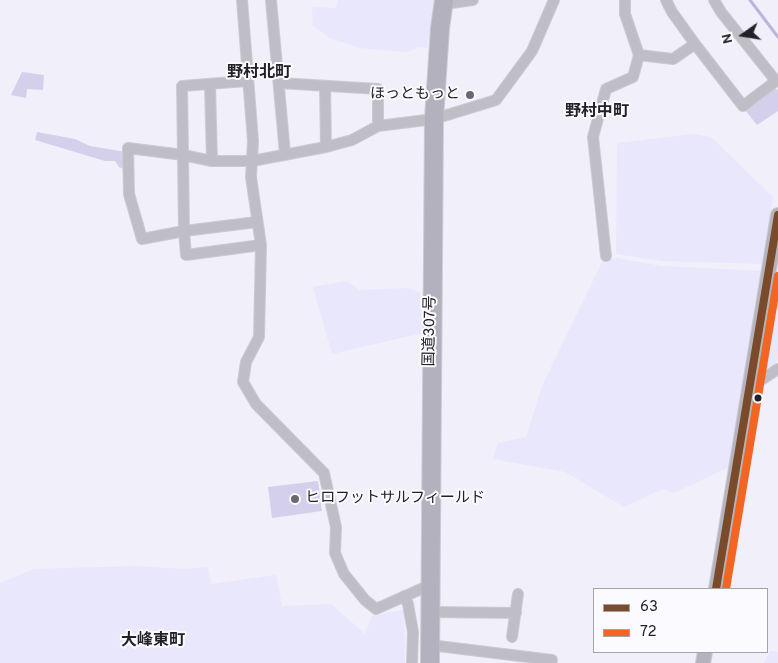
<!DOCTYPE html>
<meta charset="utf-8">
<style>
body{margin:0}
#map{position:relative;width:778px;height:663px;overflow:hidden;background:#f0effa;font-family:Overpass,sans-serif}
canvas{display:block}
.legend{position:absolute;left:593px;top:588px;width:175px;height:65px;box-sizing:border-box;background:#fbfafe;border:1px solid #a4a3a8;margin:0;padding:6px 9px;list-style:none;font-size:15px;color:#222128}
.legend li{display:flex;align-items:center;gap:10px;height:25px}
.legend b{width:25px;border:1px solid #a4a3a8}
.north{position:absolute;left:718px;top:10px;width:50px;height:50px;-webkit-text-stroke:4px #fbfafe;paint-order:stroke;rotate:257deg;font-size:14px;font-weight:700;line-height:20px;text-align:center;color:#222128}
.north::after{content:'';display:block;margin:auto;width:18px;height:22px;background:#222128;clip-path:polygon(50% 0,100% 100%,50% 72%,0 100%)}
</style>
<div id="map">
<canvas width="778" height="663"></canvas>
<ul class="legend">
<li><b style="height:6px;background:#7a4b2a"></b>63</li>
<li><b style="height:6px;background:#f26522"></b>72</li>
</ul>
<div class="north">N</div>
</div>
<script>
const ctx = document.querySelector('canvas').getContext('2d');
ctx.lineJoin = 'round';
function fillPath(path, color) { ctx.fillStyle = color; ctx.fill(path, 'evenodd'); }
const shape = rows => new Path2D(rows.map(r => 'M' + r).join(''));
function stroke(path, color, width, dash) { ctx.strokeStyle = color; ctx.lineWidth = width; ctx.lineCap = dash ? 'butt' : 'round'; ctx.setLineDash(dash || []); ctx.stroke(path); }
function label(font, color, halo, rows, align = 'center') {
  ctx.font = font + ' Overpass,"Noto Sans JP",sans-serif'; ctx.lineWidth = 4; ctx.setLineDash([]); ctx.textBaseline = 'middle'; ctx.strokeStyle = halo; ctx.fillStyle = color; for (const [text, x, y, turn = 0] of rows) {
    ctx.save(); ctx.translate(x, y); ctx.rotate((+turn || 0) * Math.PI / 180); ctx.textAlign = isNaN(turn) ? turn : align; if (halo) ctx.strokeText(text, 0, 0); ctx.fillText(text, 0, 0); ctx.restore();
  }
}
const built = shape([
 [338,0,435,0,427,48,419,47,407,52,359,48,330,38,313,26,312,7,336,8],
 [694,134,711,137,773,197,763,264,662,261,616,254,617,143],
 [778,244,778,360,769,370,759,369],
 [617,258,662,266,763,271,733,465,674,493,663,489,624,507,565,472,493,459,498,443,526,437,542,386,603,260],
 [347,281,359,290,408,288,420,293,422,333,332,354,313,287],
 [135,566,184,569,208,567,211,584,276,575,282,606,331,604,365,634,372,616,404,610,405,663,0,663,0,583,34,569],
 [770,651,778,652,778,663,764,663]
]);
const green = shape([
 [22,72,44,75,43,90,27,89,26,98,11,95],
 [775,88,778,90,778,111,757,125,745,110],
 [37,132,75,139,90,146,126,152,124,169,119,167,115,161,105,161,35,140],
 [318,481,322,511,272,518,268,487]
]);
const stream = shape([
 [750,0,778,37]
]);
const street = shape([
 [242,0,253,141,251,177,261,245,259,337,246,362,243,382,256,404,324,473,336,527,335,553,344,574,365,600,376,609,430,585],
 [271,0,285,154],
 [666,0,672,12,695,44,743,106,776,81,721,12,714,0],
 [444,4,473,0],
 [639,55,673,59,695,44],
 [247,81,182,86,183,155,184,231,142,239,129,194,128,148,183,155,212,161,252,161,326,147,352,140,378,126,434,119,496,100,532,51,554,0],
 [279,83,378,89,378,126],
 [210,85,212,161],
 [325,87,326,147],
 [257,222,184,231,186,255,261,245],
 [606,256,593,137,606,89,633,77,639,55,625,14,625,0],
 [749,388,778,369],
 [404,596,408,604,413,632,412,663],
 [430,612,516,613],
 [512,637,518,594],
 [430,645,552,660]
]);
const secondary = shape([
 [716,589,778,215],
 [703,663,705,652]
]);
const highway = shape([
 [430,663,434,119,440,28,444,0]
]);
const bus1 = shape([
 [716,589,778,215]
]);
const bus2 = shape([
 [726,589,778,276]
]);
const markers = [
 [470,95,5,"#6a6972"],
 [758,398,4.5,"#222128"],
 [295,499,5,"#6a6972"]
];
const poiNames = [
 ["ほっともっと",460,95],
 ["ヒロフットサルフィールド",305,499,"left"]
];
const streetNames = [
 ["国道307号",431,331,-89]
];
const neighbourhoodNames = [
 ["野村北町",259,74],
 ["野村中町",597,113],
 ["大峰東町",153,642]
];
fillPath(built, '#e9e7fb');
fillPath(green, '#d4d0eb');
stroke(stream, '#bcb4de', 3);
stroke(street, '#cccbd3', 12);
stroke(secondary, '#cccbd3', 16);
stroke(highway, '#cccbd3', 20);
stroke(street, '#bfbdc6', 10);
stroke(secondary, '#b5b4be', 14);
stroke(highway, '#b4b1be', 18);
stroke(bus1, '#7a4b2a', 8);
stroke(bus2, '#f26522', 8);
for (const [x, y, r, color] of markers) { const dot = new Path2D(); dot.arc(x, y, r, 0, 2 * Math.PI); ctx.fillStyle = color; ctx.fill(dot); stroke(dot, '#fbfafe', 2); }
label('15px', '#222128', '#fbfafe', poiNames, 'right');
label('15px', '#222128', '#fbfafe', streetNames);
label('bold 16px', '#222128', '#fbfafe', neighbourhoodNames);
</script>
